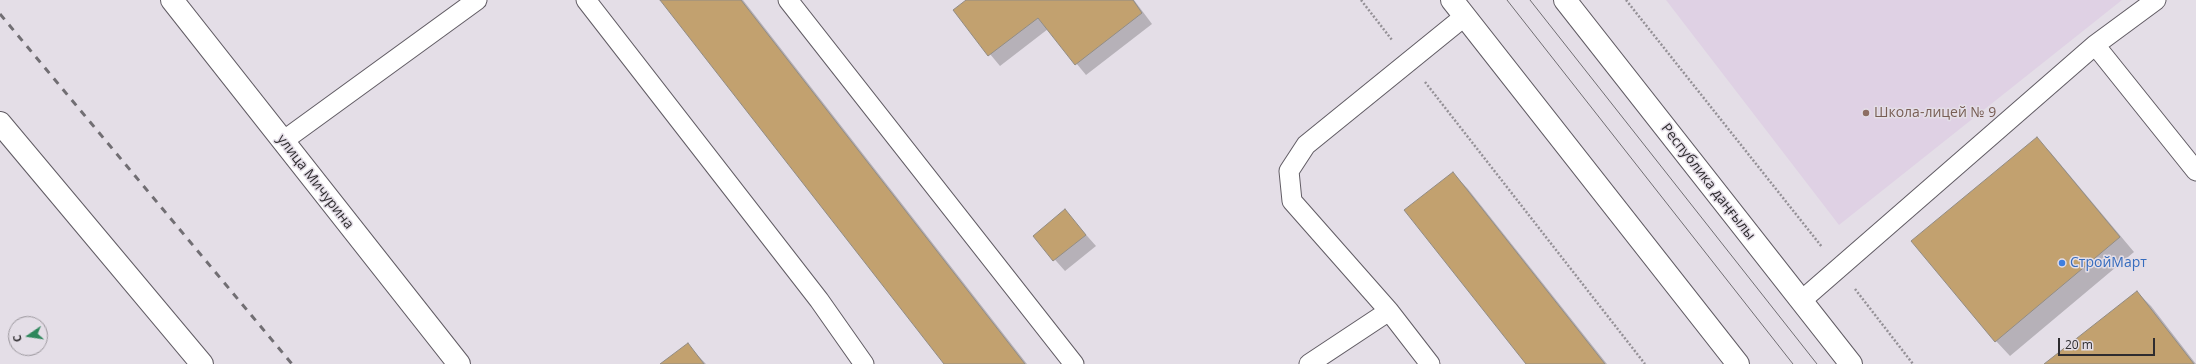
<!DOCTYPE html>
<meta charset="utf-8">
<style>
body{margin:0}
#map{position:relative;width:2196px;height:364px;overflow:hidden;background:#e4dee7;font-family:"Open Sans",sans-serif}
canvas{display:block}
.north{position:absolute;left:8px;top:316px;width:40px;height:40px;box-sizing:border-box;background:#e4dee7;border:1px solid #9b979d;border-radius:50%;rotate:257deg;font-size:11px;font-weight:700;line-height:16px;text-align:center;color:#2e2c2f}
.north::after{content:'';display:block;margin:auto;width:14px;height:18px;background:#2e875c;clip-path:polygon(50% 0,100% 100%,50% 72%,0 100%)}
.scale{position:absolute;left:2058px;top:338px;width:97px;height:18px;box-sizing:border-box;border:2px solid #2e2c2f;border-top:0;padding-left:5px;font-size:12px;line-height:14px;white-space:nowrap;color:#2e2c2f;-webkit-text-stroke:3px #e4dee7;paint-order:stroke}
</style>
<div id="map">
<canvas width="2196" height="364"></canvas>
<div class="north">С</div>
<div class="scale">20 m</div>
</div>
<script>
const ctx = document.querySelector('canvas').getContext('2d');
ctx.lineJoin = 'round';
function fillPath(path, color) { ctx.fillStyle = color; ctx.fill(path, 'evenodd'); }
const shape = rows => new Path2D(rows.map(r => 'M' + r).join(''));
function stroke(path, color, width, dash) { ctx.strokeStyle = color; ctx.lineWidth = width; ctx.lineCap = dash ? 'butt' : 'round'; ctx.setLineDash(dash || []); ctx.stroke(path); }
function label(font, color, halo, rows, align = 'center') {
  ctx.font = font + ' "Open Sans",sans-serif'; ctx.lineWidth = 3; ctx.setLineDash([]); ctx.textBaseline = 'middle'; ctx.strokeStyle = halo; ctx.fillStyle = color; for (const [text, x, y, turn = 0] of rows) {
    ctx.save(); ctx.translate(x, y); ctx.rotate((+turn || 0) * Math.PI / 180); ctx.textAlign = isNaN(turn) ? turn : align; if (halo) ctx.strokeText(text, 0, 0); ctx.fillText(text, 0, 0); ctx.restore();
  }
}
const education = shape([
 [1666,0,2122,0,1839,225]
]);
const shadow = shape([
 [661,0,743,0,1027,364,945,364],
 [968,0,1134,0,1152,24,1086,75,1048,29,1000,66,954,11],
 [2036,138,2051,153,2134,252,2010,356,1996,341],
 [1453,173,1468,189,1607,364,1527,364],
 [1065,211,1096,246,1065,271,1034,236],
 [2137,292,2151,306,2196,364,2045,364],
 [688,345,706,364,662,364]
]);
const building = shape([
 [660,0,741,0,1025,364,944,364,660,0],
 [966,0,1133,0,1142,13,1075,65,1038,18,988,56,953,10,966,0],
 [2037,137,2120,237,1995,342,1911,241,2037,137],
 [1453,172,1605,364,1526,364,1404,210,1453,172],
 [1065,209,1086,235,1053,261,1033,236,1065,209],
 [2137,291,2194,364,2044,364,2137,291],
 [688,343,704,364,660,364,688,343]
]);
const path = shape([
 [1361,0,1392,40],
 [1626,0,1822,247],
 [1425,82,1645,364],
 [1855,289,1913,364]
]);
const lane = shape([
 [586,0,819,300,864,364],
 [788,0,1074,364],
 [2095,45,2196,171],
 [283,141,477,0],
 [1801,301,2095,45,2156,0],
 [1309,364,1389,311],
 [1430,364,1389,311,1292,201,1289,171,1306,145,1465,16]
]);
const street = shape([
 [0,123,202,364]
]);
const secondary = shape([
 [172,0,459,364],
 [1452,0,1738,364],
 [1565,0,1851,364]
]);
const tram = shape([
 [1507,0,1793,364],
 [1530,0,1817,364]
]);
const rail = shape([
 [0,14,292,364]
]);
const markers = [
 [1866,113,4,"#8d6e63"],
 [2062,263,4,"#3f7fe0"]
];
const educationNames = [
 ["Школа-лицей № 9",1874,113]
];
const streetNames = [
 ["улица Мичурина",315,182,52],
 ["Республика даңғылы",1708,182,52]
];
const shopNames = [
 ["СтройМарт",2070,263]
];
fillPath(education, '#dfd1e4');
fillPath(shadow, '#0003');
fillPath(building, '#c2a16f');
stroke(building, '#928c84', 1);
stroke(lane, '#615c64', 21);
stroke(street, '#615c64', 24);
stroke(secondary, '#615c64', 24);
stroke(path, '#949096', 2.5, [2, 2]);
stroke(lane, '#fff', 19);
stroke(street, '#fff', 22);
stroke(secondary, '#fff', 22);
stroke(tram, '#716e73', 1);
stroke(rail, '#716e73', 3, [7, 7]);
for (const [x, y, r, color] of markers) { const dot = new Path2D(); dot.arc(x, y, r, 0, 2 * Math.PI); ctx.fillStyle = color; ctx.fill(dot); stroke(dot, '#e4dee7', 1.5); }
label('14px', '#785e54', '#e4dee7', educationNames, 'left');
label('14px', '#2e2c2f', '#e4dee7', streetNames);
label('14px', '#366cbe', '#e4dee7', shopNames, 'left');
</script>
